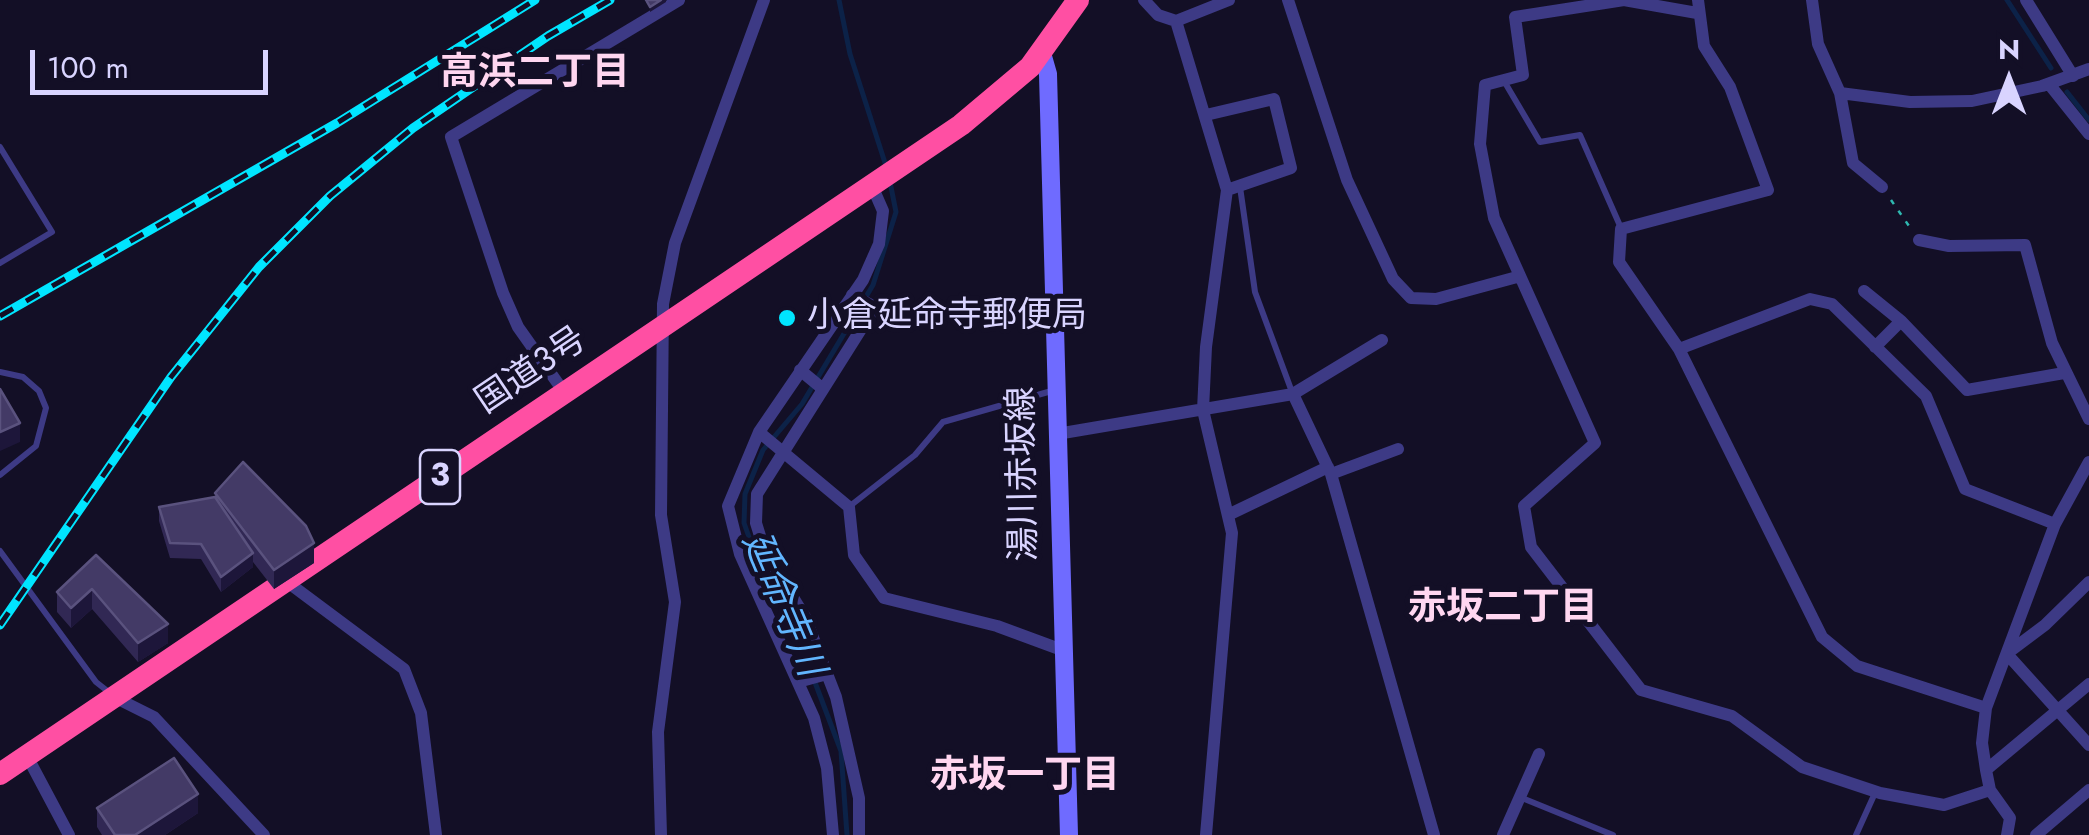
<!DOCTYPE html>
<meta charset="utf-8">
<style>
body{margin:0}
#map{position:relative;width:2089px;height:835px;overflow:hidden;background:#130f26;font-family:Jost,sans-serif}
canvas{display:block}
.north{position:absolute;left:1959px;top:30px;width:100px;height:100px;-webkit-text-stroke:8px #130f26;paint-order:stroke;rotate:0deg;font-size:28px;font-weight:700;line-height:40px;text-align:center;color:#d9d4ff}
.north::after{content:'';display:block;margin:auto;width:35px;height:45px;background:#d9d4ff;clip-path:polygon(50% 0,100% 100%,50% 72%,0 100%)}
.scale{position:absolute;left:30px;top:50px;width:238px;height:45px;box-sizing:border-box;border:5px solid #d9d4ff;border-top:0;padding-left:12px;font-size:30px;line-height:35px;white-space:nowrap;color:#d9d4ff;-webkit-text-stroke:8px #130f26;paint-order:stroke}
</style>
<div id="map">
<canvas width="2089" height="835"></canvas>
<div class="north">N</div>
<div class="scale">100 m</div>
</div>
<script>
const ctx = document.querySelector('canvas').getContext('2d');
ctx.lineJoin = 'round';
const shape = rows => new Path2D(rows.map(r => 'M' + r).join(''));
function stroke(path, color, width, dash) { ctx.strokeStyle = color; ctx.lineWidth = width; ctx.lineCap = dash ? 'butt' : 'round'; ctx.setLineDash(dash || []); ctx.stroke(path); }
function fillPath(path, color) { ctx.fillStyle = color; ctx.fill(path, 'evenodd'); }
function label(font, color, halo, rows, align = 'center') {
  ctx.font = font + ' Jost,"Noto Sans JP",sans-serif'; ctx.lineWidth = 10; ctx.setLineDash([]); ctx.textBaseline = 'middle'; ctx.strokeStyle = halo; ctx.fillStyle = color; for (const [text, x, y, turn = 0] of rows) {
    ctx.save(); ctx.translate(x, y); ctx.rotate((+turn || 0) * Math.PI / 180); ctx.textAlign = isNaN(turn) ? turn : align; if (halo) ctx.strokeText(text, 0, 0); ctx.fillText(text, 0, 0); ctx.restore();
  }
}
const stream = shape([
 [839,0,850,54,886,166],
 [2007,0,2051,68],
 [2067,92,2089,120],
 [847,835,841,751,786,606,761,571,744,523,745,494,763,450,802,404,873,285,896,212,890,182]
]);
const path = shape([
 [1891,200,1909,226]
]);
const lane = shape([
 [1504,81,1540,142,1580,135,1621,228],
 [0,147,52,232,0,263],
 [1240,187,1255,292,1292,392],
 [0,372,23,377,39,391,46,408,36,446,0,475],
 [850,506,915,455,943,422,1055,390],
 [0,551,96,682,110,693],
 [1522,798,1613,835],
 [1856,835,1875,793]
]);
const street = shape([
 [1144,0,1158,15,1176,21,1229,0],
 [1288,0,1347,180,1393,279,1411,298,1436,299,1517,277],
 [1698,0,1704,46,1730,87,1768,190,1621,229,1619,262,1679,349,1822,637,1857,666,1986,708],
 [1812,0,1818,44,1840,93,1853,163,1882,187],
 [2026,0,2073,76],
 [1697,13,1624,0,1515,17,1523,75,1485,85,1480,144,1494,218,1595,443,1524,506,1531,547,1641,690,1732,716,1802,767,1880,793,1944,805,1990,790],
 [1176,21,1227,190,1206,347,1203,410,1232,533,1206,835],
 [2049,84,2089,134],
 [1840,93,1910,102,1972,101,2042,86,2089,69],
 [1206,115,1274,99,1291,168,1227,190],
 [1919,240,1949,246,2025,245,2052,343,2089,419],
 [1864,291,1901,321],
 [852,295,875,307,757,494,756,523,765,552,805,617,836,697,859,798,859,835],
 [1875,347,1901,321,1967,390,2064,373],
 [1679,349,1810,299,1832,304,1926,396,1965,489,2055,524],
 [800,370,823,389],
 [564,392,518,327,503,293,451,137,679,0],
 [1293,394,1331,474,1434,835],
 [759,432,849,507,854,555,884,598,997,626,1062,650],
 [1057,434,1293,394,1382,340],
 [1331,474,1398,449],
 [1228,515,1328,467],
 [286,581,404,669,421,713,436,835],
 [2009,652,2045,625,2089,582],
 [2007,654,2089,745],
 [798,682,827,674],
 [114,697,154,717,264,835],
 [27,756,69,835],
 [1986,770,2089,684],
 [661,835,658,732,675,602,661,515,663,304,675,243,764,0],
 [833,835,827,768,814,718,740,554,728,506,759,432,863,280,879,244,883,211,873,188],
 [1503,835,1539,754],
 [2007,835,2010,818,1990,790,1986,770,1982,743,1986,708,2055,524,2089,462],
 [2036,835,2089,790]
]);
const secondary = shape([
 [1042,53,1048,74,1069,835]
]);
const highway = shape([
 [0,774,961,125,1030,67,1078,0]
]);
const rail = shape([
 [0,316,337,123,535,0],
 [0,625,171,377,259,267,330,196,413,128,548,36,610,0]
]);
const wall = shape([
 [215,493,314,563,274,589,253,562,253,567,221,592,201,559,170,558,159,521,159,507,215,497],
 [96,555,168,643,138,662,92,609,71,628,57,612,57,592],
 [97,808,198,813,165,835,102,835,97,827]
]);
const shadedWall = shape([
 [661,0,666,0,666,2,650,12,650,7],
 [20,423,20,442,0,451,0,432],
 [314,543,314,563,274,589,274,570],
 [253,553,253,567,221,592,221,577],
 [92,589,92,609,71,628,71,608],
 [168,624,168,643,138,662,138,643],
 [198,794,198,813,165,835,135,835]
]);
const building = shape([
 [646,0,661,0,650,7,646,0],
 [0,389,20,423,0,432,0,389],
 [243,462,306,526,314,543,274,570,215,493,243,462],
 [215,497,253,553,221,577,201,544,170,543,159,507,215,497],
 [96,555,168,624,138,643,92,589,71,608,57,592,96,555],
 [174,758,198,794,135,835,115,835,97,808,174,758]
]);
const markers = [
 [787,318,10,"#00e5ff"]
];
const shields = [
 [440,477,40]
];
const shieldNames = [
 ["3",440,477]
];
const poiNames = [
 ["小倉延命寺郵便局",807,318]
];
const streetNames = [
 ["国道3号",532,372,-34],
 ["湯川赤坂線",1025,474,-91]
];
const neighbourhoodNames = [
 ["高浜二丁目",535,75],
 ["赤坂二丁目",1503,610],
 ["赤坂一丁目",1025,778]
];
const waterNames = [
 ["延命寺川",781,605,67]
];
stroke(stream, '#0c2248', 5);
stroke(path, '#2fb8b0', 2.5, [5, 8]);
stroke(lane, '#3d3a85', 6);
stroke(street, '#3d3a85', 12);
stroke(secondary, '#6f6bff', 18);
stroke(highway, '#ff4fa3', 22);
stroke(rail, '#00e5ff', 9);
stroke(rail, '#130f26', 5, [15]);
fillPath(wall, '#312854');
fillPath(shadedWall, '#1d163a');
fillPath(building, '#433a66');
stroke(building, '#5a527e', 2.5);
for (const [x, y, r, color] of markers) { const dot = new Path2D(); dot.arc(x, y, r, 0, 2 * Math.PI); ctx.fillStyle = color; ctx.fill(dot); stroke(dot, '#130f26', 4); }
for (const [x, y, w] of shields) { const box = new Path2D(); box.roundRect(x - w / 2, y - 27, w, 54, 8); ctx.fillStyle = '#130f26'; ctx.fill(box); stroke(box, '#d9d4ff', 2.5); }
label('bold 32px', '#d9d4ff', null, shieldNames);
label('35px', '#d9d4ff', '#130f26', poiNames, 'left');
label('35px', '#d9d4ff', '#130f26', streetNames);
label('bold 38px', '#ffd6f0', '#130f26', neighbourhoodNames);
label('italic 38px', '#62b6ff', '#130f26', waterNames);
</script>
